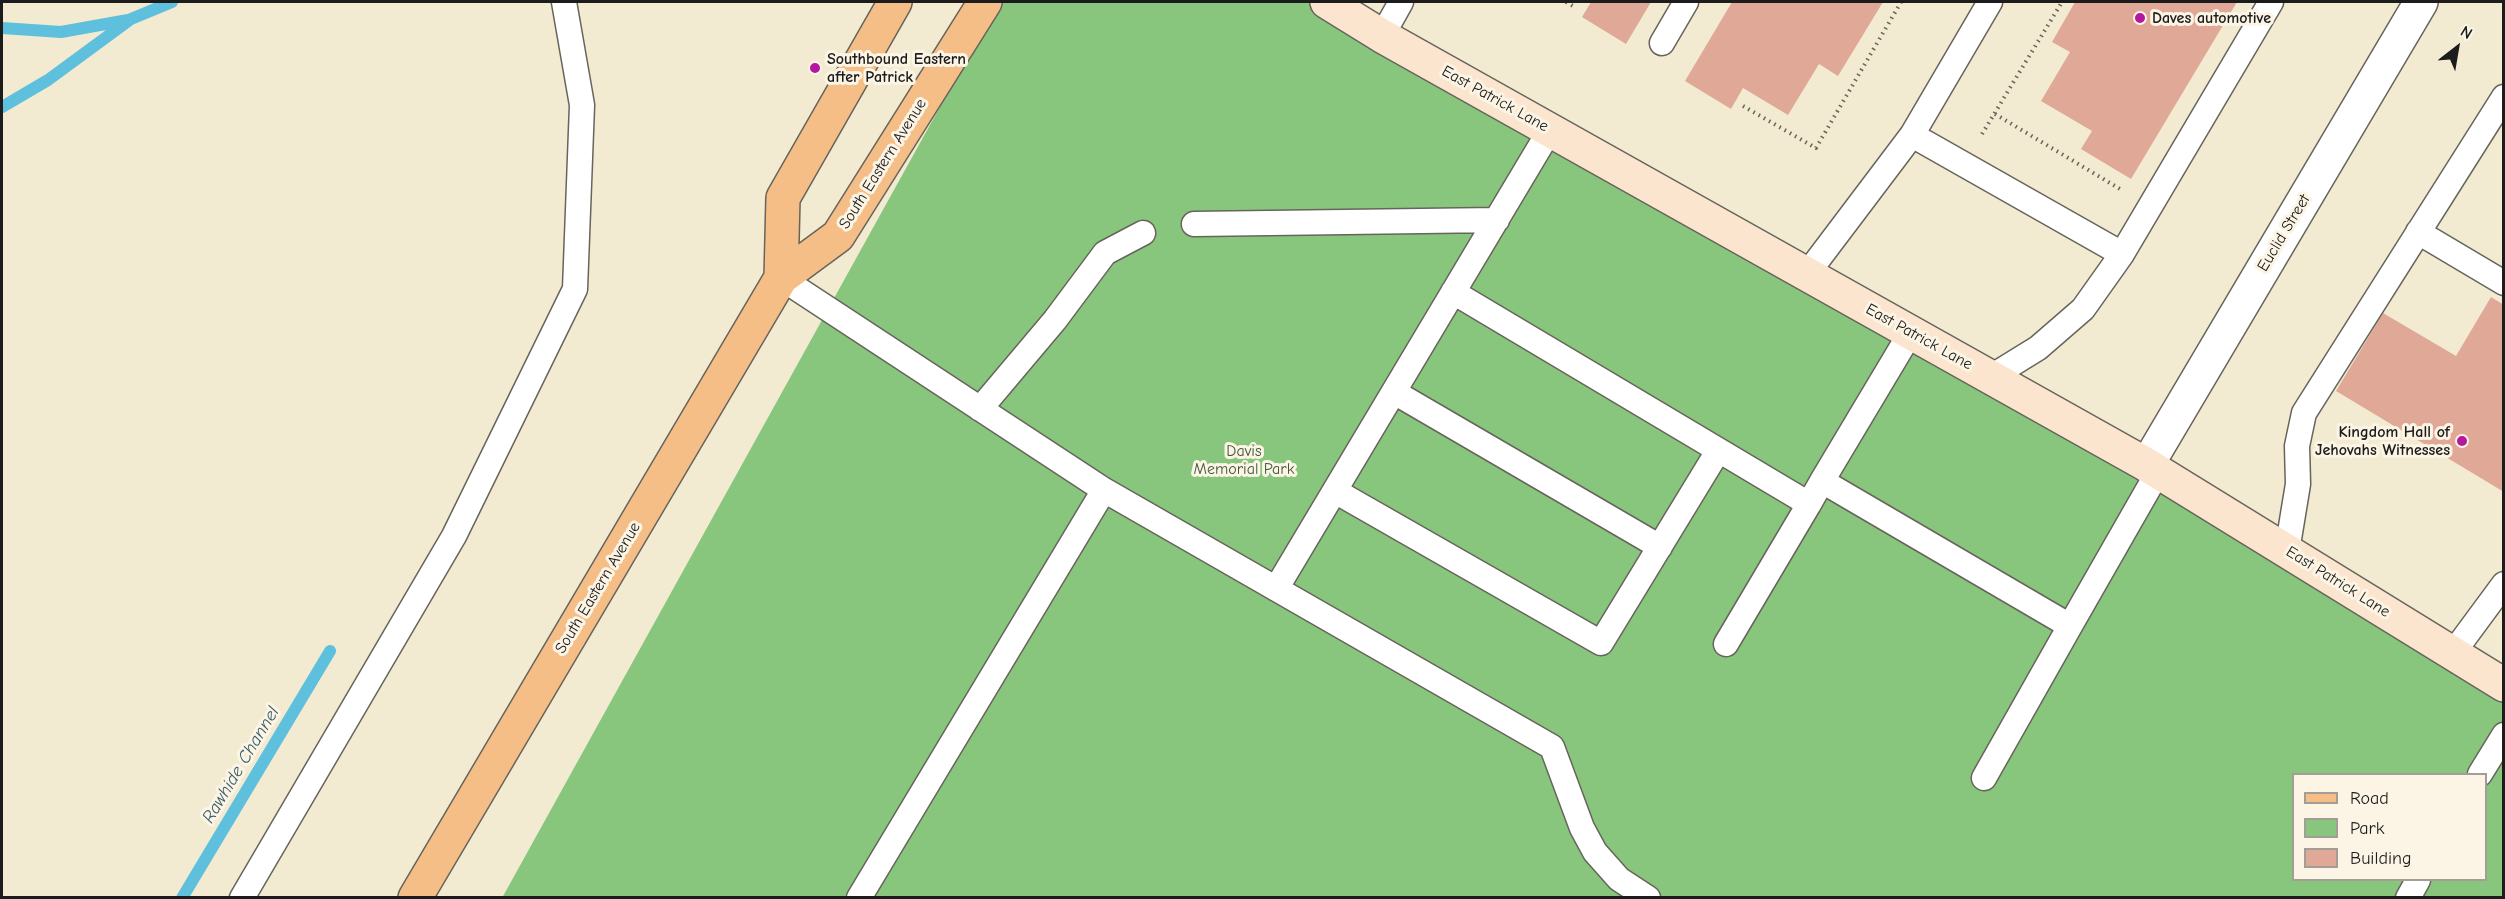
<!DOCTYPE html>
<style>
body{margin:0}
#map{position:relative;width:2505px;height:899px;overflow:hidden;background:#f2ebd2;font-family:"Comic Neue",sans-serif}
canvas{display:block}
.frame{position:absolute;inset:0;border:3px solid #1c1c1c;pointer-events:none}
.legend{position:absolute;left:2292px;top:773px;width:195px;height:108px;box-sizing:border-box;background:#fcf5e5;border:2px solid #a29e95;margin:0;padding:8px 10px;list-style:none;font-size:18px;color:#1c1c1c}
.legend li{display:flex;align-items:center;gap:12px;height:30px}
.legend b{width:30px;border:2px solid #a29e95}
.north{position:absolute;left:2427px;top:18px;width:60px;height:60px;-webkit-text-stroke:4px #fcf5e5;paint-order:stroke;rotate:31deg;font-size:16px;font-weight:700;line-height:24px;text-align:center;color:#1c1c1c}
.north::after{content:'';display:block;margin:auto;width:21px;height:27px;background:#1c1c1c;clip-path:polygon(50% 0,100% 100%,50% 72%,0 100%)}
</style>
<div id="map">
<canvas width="2505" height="899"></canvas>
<div class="frame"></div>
<ul class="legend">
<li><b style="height:8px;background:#f6be87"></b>Road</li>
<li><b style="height:16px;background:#89c67d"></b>Park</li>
<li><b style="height:16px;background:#e0a897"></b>Building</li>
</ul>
<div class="north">N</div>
</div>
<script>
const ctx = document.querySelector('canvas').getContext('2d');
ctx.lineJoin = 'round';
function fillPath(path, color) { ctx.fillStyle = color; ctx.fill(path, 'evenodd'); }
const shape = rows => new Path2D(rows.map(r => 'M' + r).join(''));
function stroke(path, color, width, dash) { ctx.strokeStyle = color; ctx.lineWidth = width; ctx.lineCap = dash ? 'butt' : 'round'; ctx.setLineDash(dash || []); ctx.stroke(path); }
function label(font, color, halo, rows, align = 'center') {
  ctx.font = font + ' "Comic Neue",sans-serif'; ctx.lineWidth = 6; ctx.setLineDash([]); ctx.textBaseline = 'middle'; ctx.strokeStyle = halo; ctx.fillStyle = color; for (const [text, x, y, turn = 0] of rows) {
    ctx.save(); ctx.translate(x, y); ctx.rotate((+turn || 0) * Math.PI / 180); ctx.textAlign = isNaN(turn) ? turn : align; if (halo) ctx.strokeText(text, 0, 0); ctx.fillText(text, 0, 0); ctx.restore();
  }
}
const green = shape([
 [998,2,1327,2,2503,685,2502,897,502,898],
 [2294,774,2486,774,2486,880,2294,880]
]);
const stream = shape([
 [2,28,61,32,128,20],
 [2,107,48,80,131,19,172,2],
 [182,898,330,651]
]);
const building = shape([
 [1591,2,1651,2,1626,44,1582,17],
 [1732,2,1883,2,1838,76,1819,64,1788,115,1743,88,1731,109,1685,81],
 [2075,2,2237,2,2131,179,2081,149,2092,131,2041,101,2070,52,2052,42],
 [2491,297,2504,305,2504,492,2336,391,2383,313,2456,356]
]);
const path = shape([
 [1566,2,1573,6],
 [1743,106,1816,148,1901,2],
 [1995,114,2120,189],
 [1982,134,2062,2]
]);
const lane = shape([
 [1382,36,1401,2],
 [1662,43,1686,2],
 [1912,135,2122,254,2083,309,2038,348,1991,377],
 [1194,224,1497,220],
 [2418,232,2504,283],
 [2122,254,2271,2],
 [1807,274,1912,135,1990,2],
 [781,278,1104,490,1552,747,1582,828,1595,852,1619,879,1648,898],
 [1453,292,1809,504,1822,481,2070,626,1984,778],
 [1394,392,1660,547],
 [980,409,1055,320,1105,253,1143,233],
 [1822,481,1911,332],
 [1335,491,1601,643,1718,451],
 [2287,551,2298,484,2297,446,2304,413,2504,97],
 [1276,589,1550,130],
 [2070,626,2158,472],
 [1726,644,1809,504],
 [2453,653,2504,584],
 [2480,774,2504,735],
 [242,898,454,536,575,289,582,105,564,2],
 [859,898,1104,490],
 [2408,898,2418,880]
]);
const street = shape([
 [2147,465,2421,2]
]);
const secondary = shape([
 [1327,2,1382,36,2147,465,2504,685]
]);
const primary = shape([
 [781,278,783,198,895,2],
 [415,898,781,278,838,236,985,2]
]);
const markers = [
 [2140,18,6,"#b5179e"],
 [815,68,6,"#b5179e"],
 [2462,441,6,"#b5179e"]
];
const poiNames = [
 ["Daves automotive",2152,18],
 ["Southbound Eastern",827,59],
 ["after Patrick",827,77],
 ["Kingdom Hall of",2450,432,"right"],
 ["Jehovahs Witnesses",2450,450,"right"]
];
const streetNames = [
 ["East Patrick Lane",1495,99,29],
 ["South Eastern Avenue",883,164,-58],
 ["Euclid Street",2284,233,-59],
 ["East Patrick Lane",1919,337,29],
 ["East Patrick Lane",2338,582,32],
 ["South Eastern Avenue",598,588,-59]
];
const parkNames = [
 ["Davis",1244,451],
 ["Memorial Park",1244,469]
];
const waterNames = [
 ["Rawhide Channel",241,765,-59]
];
fillPath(green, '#89c67d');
stroke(stream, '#5fc0de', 12);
fillPath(building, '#e0a897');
stroke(lane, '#67645c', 27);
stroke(street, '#67645c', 36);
stroke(secondary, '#67645c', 36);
stroke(primary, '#67645c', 36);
stroke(path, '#67645c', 4, [1.5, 4.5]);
stroke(lane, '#fff', 24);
stroke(street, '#fff', 33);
stroke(secondary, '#fbe5cf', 33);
stroke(primary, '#f6be87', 33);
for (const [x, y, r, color] of markers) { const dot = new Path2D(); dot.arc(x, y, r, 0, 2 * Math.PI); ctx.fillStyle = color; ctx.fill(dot); stroke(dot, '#fcf5e5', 2); }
label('bold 16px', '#1c1c1c', '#fcf5e5', poiNames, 'left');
label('16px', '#1c1c1c', '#fcf5e5', streetNames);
label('16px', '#42583e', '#fcf5e5', parkNames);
label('italic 18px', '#375e6a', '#fcf5e5', waterNames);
</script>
